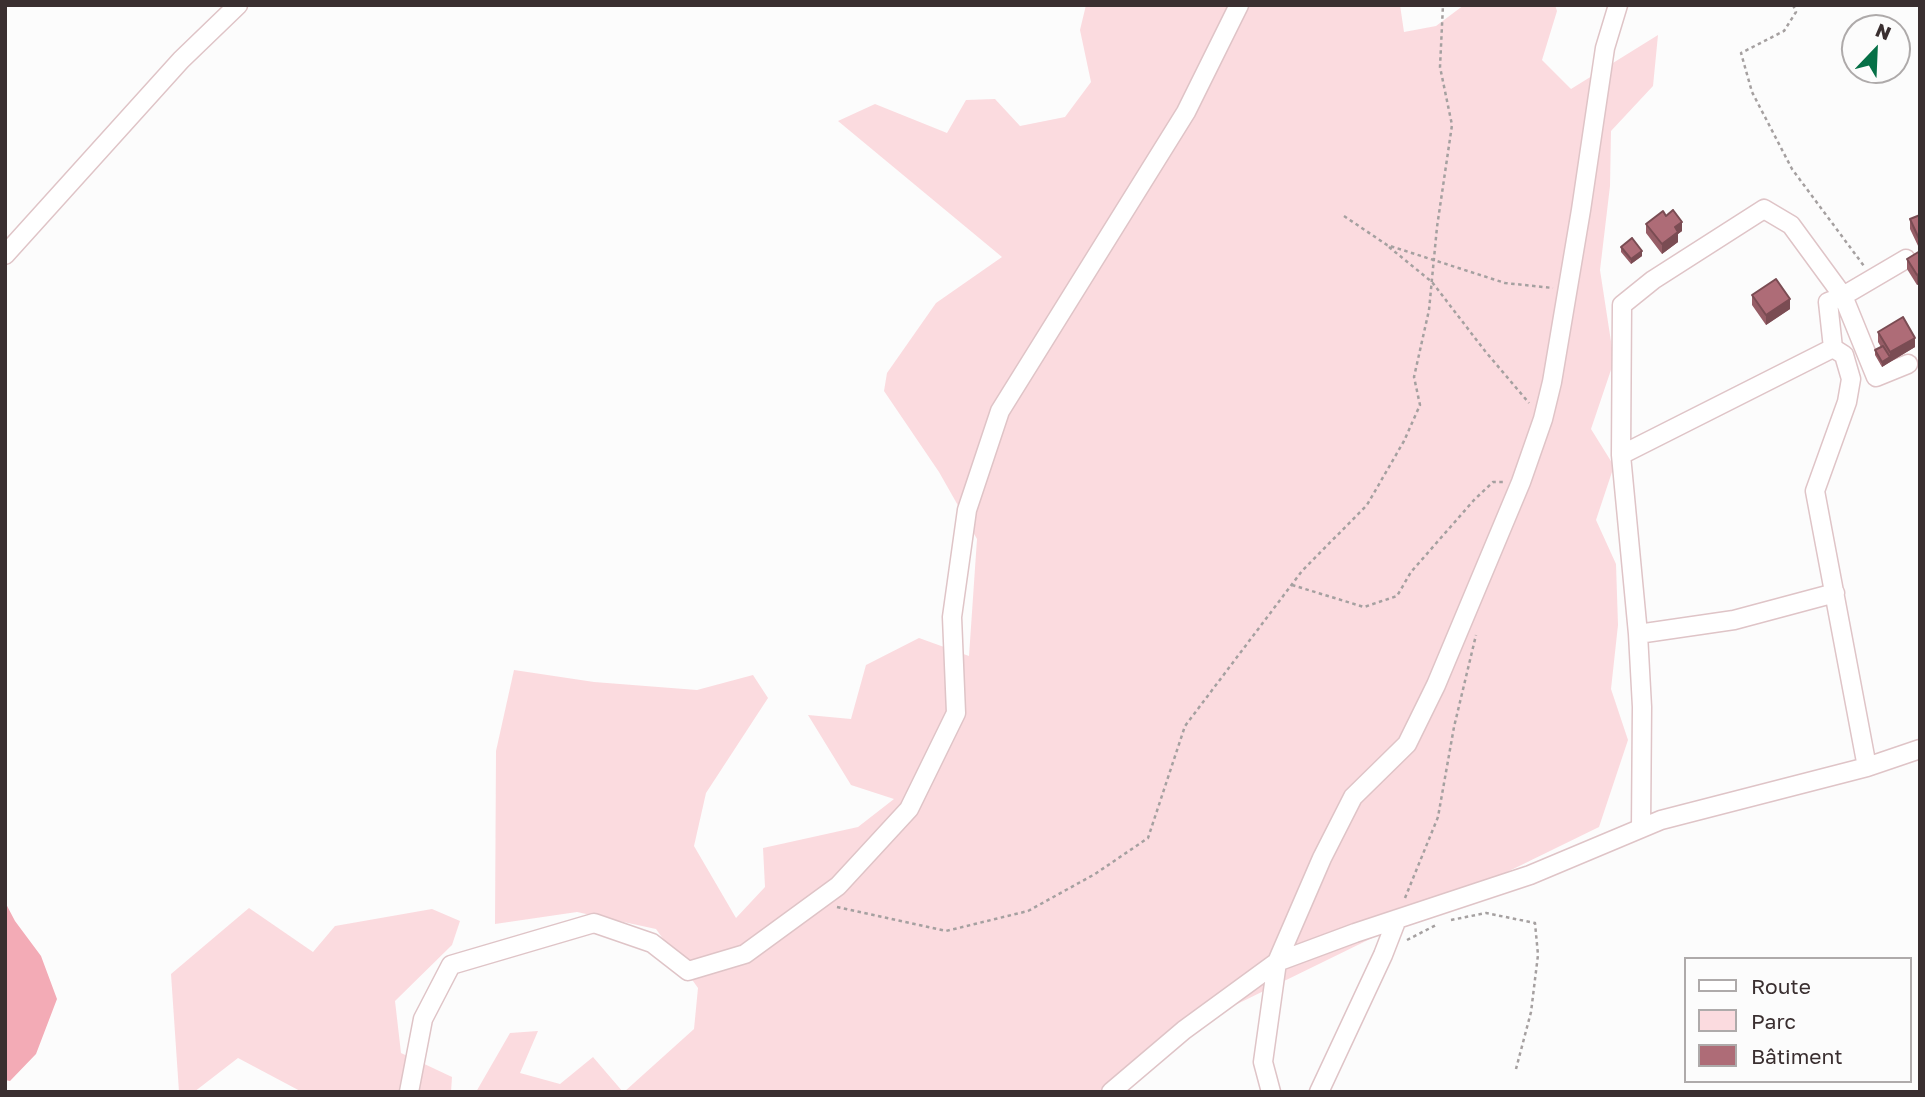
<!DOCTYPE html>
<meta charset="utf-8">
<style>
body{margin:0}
#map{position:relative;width:1925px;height:1097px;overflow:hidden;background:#fcfcfc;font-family:"Golos Text",sans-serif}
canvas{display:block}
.frame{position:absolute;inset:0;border:7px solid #3a2f30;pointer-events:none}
.legend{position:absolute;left:1684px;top:957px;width:228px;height:126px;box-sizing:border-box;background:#fcfcfc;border:2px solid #aeaaaa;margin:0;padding:9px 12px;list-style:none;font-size:21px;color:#3a2f30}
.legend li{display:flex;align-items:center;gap:14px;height:35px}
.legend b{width:35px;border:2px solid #aeaaaa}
.north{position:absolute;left:1841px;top:14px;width:70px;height:70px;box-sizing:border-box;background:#fcfcfc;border:2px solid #aeaaaa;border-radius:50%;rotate:23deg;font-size:19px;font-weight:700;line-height:28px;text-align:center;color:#3a2f30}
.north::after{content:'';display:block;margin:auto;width:24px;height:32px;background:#067047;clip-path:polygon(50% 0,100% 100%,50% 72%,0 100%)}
</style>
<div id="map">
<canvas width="1925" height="1097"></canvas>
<div class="frame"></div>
<ul class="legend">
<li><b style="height:9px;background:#fff"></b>Route</li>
<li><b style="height:19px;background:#fbdbdf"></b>Parc</li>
<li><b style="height:19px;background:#ae6c77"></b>Bâtiment</li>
</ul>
<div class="north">N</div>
</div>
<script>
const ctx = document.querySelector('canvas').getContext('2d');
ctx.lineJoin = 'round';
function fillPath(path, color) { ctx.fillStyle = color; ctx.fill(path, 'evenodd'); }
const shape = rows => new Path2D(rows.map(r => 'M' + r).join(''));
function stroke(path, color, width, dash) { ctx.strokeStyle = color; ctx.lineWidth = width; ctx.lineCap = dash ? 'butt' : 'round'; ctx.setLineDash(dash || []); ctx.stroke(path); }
const green = shape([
 [1086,5,1400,5,1404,32,1436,26,1464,5,1555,5,1557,11,1542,60,1571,89,1658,35,1653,86,1611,131,1610,186,1600,270,1614,361,1591,429,1614,466,1596,520,1616,564,1618,625,1611,689,1628,740,1599,827,1184,1030,1125,1092,624,1092,694,1029,698,988,656,929,577,912,495,924,496,751,514,670,594,682,697,690,753,675,768,698,706,793,694,846,736,918,765,887,763,848,858,827,894,799,851,785,808,715,851,719,866,665,919,638,969,656,977,539,939,472,884,391,887,373,936,303,1002,257,838,121,875,104,947,133,966,100,995,99,1020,126,1065,117,1091,82,1080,30],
 [249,908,313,952,335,926,432,909,460,921,452,945,395,1001,401,1053,452,1077,451,1092,302,1092,238,1058,194,1092,179,1092,171,974],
 [538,1031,520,1073,560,1084,593,1057,623,1092,476,1092,510,1033]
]);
const water = shape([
 [5,902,15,921,41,956,57,999,36,1054,10,1081,5,1080]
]);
const path = shape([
 [1793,5,1796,12,1784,31,1741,53,1752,92,1792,169,1864,266],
 [1344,216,1387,245,1505,283,1553,288],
 [1389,247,1432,282,1485,351,1529,403],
 [1292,585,1364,607,1397,596,1411,572,1474,500,1493,482,1504,482],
 [1405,898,1438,817,1454,727,1476,635],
 [837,907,946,931,1028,911,1095,874,1148,838,1185,726,1302,571,1367,505,1404,441,1420,405,1414,377,1429,310,1437,227,1452,125,1440,67,1443,5],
 [1451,920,1486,913,1535,923,1538,955,1531,1012,1516,1069],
 [1407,940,1438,924]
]);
const minor = shape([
 [5,255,181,60,238,5],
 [1906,259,1843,296,1876,377,1908,364],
 [1621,455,1833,348],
 [1638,634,1734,620,1835,593],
 [1641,828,1642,707,1638,634,1621,455,1622,305,1653,280,1764,209,1791,225,1843,296,1828,302,1833,348,1844,355,1851,379,1847,402,1815,491,1867,767],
 [409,1092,423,1019,451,965,594,923,652,943,688,971,745,954,838,886,909,809,956,713,952,617,967,510,1000,411,1186,112,1239,5],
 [1111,1092,1184,1030,1277,962,1355,933,1530,875,1661,820,1867,767,1920,749],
 [1271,1092,1263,1062,1277,962,1322,858,1353,797,1407,744,1436,685,1521,482,1543,419,1552,382,1581,210,1605,48,1618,5],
 [1319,1092,1383,955,1397,919]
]);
const wall = shape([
 [1920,215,1920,250,1910,229,1910,219],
 [1646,224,1682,231,1678,234,1678,242,1662,254,1646,233],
 [1621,247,1642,256,1631,264,1621,252],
 [1920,251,1920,283,1917,285,1907,269,1907,259],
 [1752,295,1790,309,1766,325,1752,305],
 [1878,332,1915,347,1882,367,1875,355,1875,350,1881,347,1878,342]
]);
const shadedWall = shape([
 [1682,222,1682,231,1678,234,1678,242,1662,254,1662,244,1675,227],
 [1642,251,1642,256,1631,264,1631,259],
 [1920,273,1920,283,1917,285,1917,275],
 [1790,299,1790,309,1766,325,1766,315],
 [1915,338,1915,347,1890,362,1890,352],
 [1890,357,1890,362,1882,367,1882,362]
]);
const building = shape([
 [1673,210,1682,222,1675,227,1678,232,1662,244,1646,224,1663,211,1666,216,1673,210],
 [1920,215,1920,241,1910,219,1920,215],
 [1632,238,1642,251,1631,259,1621,247,1632,238],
 [1920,251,1920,273,1917,275,1907,259,1920,251],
 [1776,279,1790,299,1766,315,1752,295,1776,279],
 [1903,317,1915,338,1890,352,1878,332,1903,317],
 [1883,346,1890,357,1882,362,1875,350,1883,346]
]);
fillPath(green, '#fbdbdf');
fillPath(water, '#f3abb6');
stroke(minor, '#dfc4c7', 21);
stroke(path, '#a5a0a0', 2.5, [3.5, 3.5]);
stroke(minor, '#fff', 18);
fillPath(wall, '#965d66');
fillPath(shadedWall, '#7a4c53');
fillPath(building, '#ae6c77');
stroke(building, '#7a4c53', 2);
</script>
